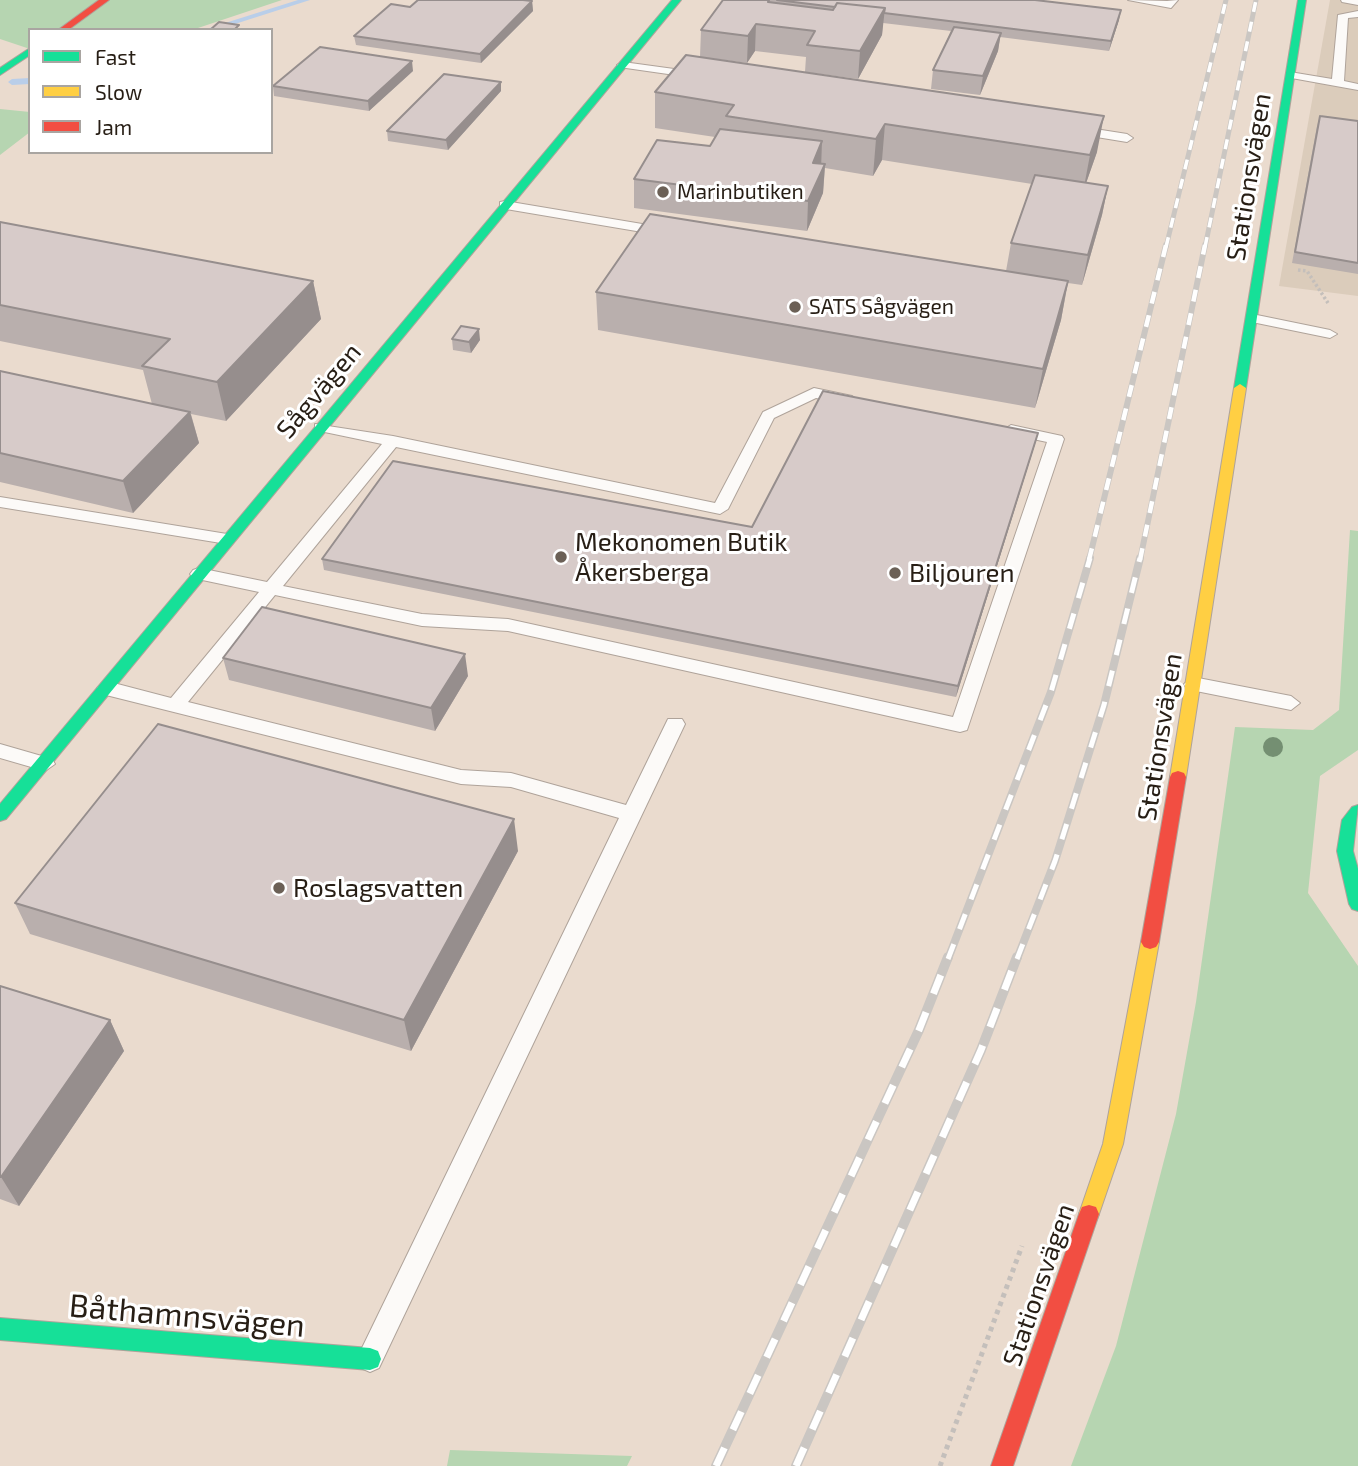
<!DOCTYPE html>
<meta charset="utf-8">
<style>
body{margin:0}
#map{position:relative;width:1358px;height:1466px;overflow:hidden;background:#eadbce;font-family:"Exo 2",sans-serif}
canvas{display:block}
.legend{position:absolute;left:28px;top:28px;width:245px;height:126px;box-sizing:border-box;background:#fff;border:2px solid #a9a5a1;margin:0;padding:9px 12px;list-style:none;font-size:21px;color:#271e15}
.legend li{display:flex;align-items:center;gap:14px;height:35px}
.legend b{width:35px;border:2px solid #a9a5a1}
</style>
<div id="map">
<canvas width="1358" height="1466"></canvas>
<ul class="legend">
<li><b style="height:9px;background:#16e098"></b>Fast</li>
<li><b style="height:9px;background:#ffcf43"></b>Slow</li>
<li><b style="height:9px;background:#f24e42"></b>Jam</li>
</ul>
</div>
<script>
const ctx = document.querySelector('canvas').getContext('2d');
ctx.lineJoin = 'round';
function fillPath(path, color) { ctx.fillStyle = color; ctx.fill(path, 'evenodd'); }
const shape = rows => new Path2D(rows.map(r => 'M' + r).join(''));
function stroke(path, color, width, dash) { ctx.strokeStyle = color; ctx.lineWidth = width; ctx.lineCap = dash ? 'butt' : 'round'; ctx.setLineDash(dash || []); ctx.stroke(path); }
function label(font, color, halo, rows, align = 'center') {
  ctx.font = font + ' "Exo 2",sans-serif'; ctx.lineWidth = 6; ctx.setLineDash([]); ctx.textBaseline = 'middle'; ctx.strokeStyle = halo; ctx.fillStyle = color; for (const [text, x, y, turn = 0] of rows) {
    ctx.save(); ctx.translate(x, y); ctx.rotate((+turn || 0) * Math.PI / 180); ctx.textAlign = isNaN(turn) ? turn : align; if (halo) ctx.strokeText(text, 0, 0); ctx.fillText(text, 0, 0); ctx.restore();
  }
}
const commercial = shape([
 [1330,0,1358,0,1358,296,1279,286]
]);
const green = shape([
 [0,0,282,0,192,30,30,30,30,49,0,39],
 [0,109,30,112,30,132,0,155],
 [1350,530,1358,531,1358,750,1320,776,1308,893,1358,966,1358,1466,1071,1466,1116,1346,1176,1114,1196,1002,1235,727,1313,730,1339,710],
 [450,1450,632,1456,627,1466,447,1466]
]);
const stream = shape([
 [298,0,310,0,216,30,203,30,298,0],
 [30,78,30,84,12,85,8,82,12,79,30,78]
]);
const pathFar1 = shape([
 [1298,270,1307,271,1328,303]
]);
const path = shape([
 [940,1466,1022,1246]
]);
const lane = shape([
 [1128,0,1167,1,1178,0,1171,8,1128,0],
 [1341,0,1358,0,1358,5,1342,2,1341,0],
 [1358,11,1358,17,1348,18,1344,81,1358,84,1358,90,1286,77,1286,73,1290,72,1332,79,1338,15,1358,11],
 [623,62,696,72,702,75,696,78,619,67,617,65,623,62],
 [1076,126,1127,134,1133,138,1127,142,1072,133,1072,127,1076,126],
 [505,201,666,228,673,232,666,236,500,208,500,202,505,201],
 [1252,314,1330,330,1337,334,1330,338,1247,321,1247,315,1252,314],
 [814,388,852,396,855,399,847,404,816,398,774,418,728,509,720,514,396,447,283,586,422,614,508,619,953,717,1047,442,1005,433,1003,430,1011,425,1062,436,1064,439,967,730,960,732,508,631,422,626,275,595,188,702,461,770,511,773,626,805,668,719,682,719,685,724,379,1368,370,1372,361,1368,357,1359,361,1350,619,818,511,787,461,784,106,695,97,688,106,681,171,698,259,592,193,578,190,574,193,570,199,568,267,582,382,444,315,430,315,424,393,436,715,503,763,412,814,388],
 [0,497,227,534,235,539,227,544,0,507,0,497],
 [1193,677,1291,696,1300,703,1291,710,1186,689,1184,684,1193,677],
 [0,744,52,759,55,764,45,771,0,758,0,744]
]);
const fast = shape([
 [672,0,681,0,6,819,0,821,0,804,672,0],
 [1298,0,1306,0,1246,388,1240,392,1234,388,1298,0],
 [30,48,30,55,0,75,0,68,30,48],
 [1358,805,1353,851,1358,869,1358,911,1352,909,1349,904,1337,851,1342,820,1352,807,1358,805],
 [0,1318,370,1348,378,1351,381,1359,378,1367,370,1370,0,1340,0,1318]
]);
const slow = shape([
 [1240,384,1246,388,1186,777,1184,781,1178,783,1172,781,1170,777,1234,388,1240,384],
 [1150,935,1156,937,1159,942,1123,1144,1099,1214,1096,1221,1089,1223,1082,1221,1079,1214,1103,1144,1141,942,1144,937,1150,935]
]);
const jam = shape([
 [99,0,109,0,68,30,58,30,99,0],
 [1178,771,1184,773,1186,777,1159,942,1156,947,1150,949,1144,947,1141,942,1170,777,1172,773,1178,771],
 [1089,1205,1096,1207,1099,1214,1013,1466,991,1466,1079,1214,1082,1207,1089,1205]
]);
const railFar3 = shape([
 [1166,247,1226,0],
 [1205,247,1256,0]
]);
const railFar2 = shape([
 [1089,560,1166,245],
 [1140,560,1205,245]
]);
const railFar1 = shape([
 [948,959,1051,692,1090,558],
 [1017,959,1055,861,1104,705,1140,558]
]);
const rail = shape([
 [716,1466,919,1030,948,957],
 [796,1466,981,1050,1017,957]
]);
const trees = [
 [1273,747]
];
const wall = shape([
 [723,0,1035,0,1119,20,1109,51,1000,37,998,51,980,95,931,89,933,70,951,31,883,23,882,35,858,79,805,72,806,57,755,51,747,63,701,57,1097,152,1086,183,1108,186,1102,215,1082,285,1068,283,1061,320,1035,408,598,330,596,292,1006,271,1011,243,1032,184,882,160,873,176,825,168,823,193,807,231,634,208,634,179,710,146,715,137,655,128,655,92,700,57,701,30],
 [532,1,533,11,481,63,356,45,354,36,410,7],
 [413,71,369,111,274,96,273,86],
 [501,91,448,150,388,141,387,131],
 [1320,116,1358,121,1358,274,1292,263,1317,126],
 [0,222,313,281,321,319,226,421,191,414,199,443,133,513,0,482,0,371,152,404,143,370,0,341],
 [452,339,480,340,471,353,453,350],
 [1035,444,956,697,324,570,322,559,752,527],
 [223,658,468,676,435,731,229,680],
 [518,851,411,1051,30,934,15,903],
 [0,986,110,1020,124,1051,19,1206,0,1199]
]);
const shadedWall = shape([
 [532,1,533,11,481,63,480,54],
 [885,8,882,35,858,79,860,51],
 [1121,10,1119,20,1109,51,1111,41],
 [756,24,755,51,747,63,748,36],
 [1001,33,998,51,980,95,983,76],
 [412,61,413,71,369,111,368,101],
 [501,82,501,91,448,150,446,140],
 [1104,116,1097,152,1083,192,1090,155],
 [885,124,882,160,873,176,876,139],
 [822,141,821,170,813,163],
 [825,164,823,193,807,231,808,201],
 [1108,186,1102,215,1082,285,1088,255],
 [313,281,321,319,226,421,217,382],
 [1068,281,1061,320,1035,408,1043,369],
 [479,329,480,340,471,353,469,342],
 [190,412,199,443,133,513,123,481],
 [1038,433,1035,444,956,697,958,686],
 [465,654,468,676,435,731,431,708],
 [514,819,518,851,411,1051,404,1020],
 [110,1020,124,1051,19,1206,1,1177]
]);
const building = shape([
 [418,0,523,0,532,1,480,54,354,36,391,4,410,7,418,0],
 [723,0,769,0,768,2,833,10,837,3,885,8,860,51,807,45,815,31,756,24,748,36,701,30,723,0],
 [777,0,1035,0,1121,10,1111,41,884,13,885,8,837,3,835,7,777,0],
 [219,22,239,25,234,30,210,30,219,22],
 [954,27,1001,33,983,76,933,70,954,27],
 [320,47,412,61,368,101,273,86,320,47],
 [686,55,1104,116,1090,155,885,124,876,139,726,116,734,105,655,92,686,55],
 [444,74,501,82,446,140,387,131,444,74],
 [1320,116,1358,121,1358,263,1295,252,1320,116],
 [720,129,822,141,813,163,825,164,808,201,634,179,657,140,710,146,720,129],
 [1035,175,1108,186,1088,255,1011,243,1035,175],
 [650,214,1068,281,1043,369,596,292,650,214],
 [0,222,313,281,217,382,142,366,170,339,0,305,0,222],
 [461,326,479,329,469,342,452,339,461,326],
 [0,371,190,412,123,481,0,453,0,371],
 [823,391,1038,433,958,686,322,559,393,461,752,527,823,391],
 [262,607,465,654,431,708,223,658,262,607],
 [158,724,514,819,404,1020,15,903,158,724],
 [0,986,110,1020,1,1177,0,1177,0,986]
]);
const markers = [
 [663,192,7,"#6b6056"],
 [795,307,7,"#6b6056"],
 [561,557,7,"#6b6056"],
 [895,573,7,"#6b6056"],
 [279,888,7,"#6b6056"]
];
const farPoinames = [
 ["Marinbutiken",677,192],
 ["SATS Sågvägen",809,307]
];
const streetNames = [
 ["Stationsvägen",1249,177,-81],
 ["Sågvägen",319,391,-50],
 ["Stationsvägen",1160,737,-81],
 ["Stationsvägen",1039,1285,-71]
];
const poiNames = [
 ["Mekonomen Butik",575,542],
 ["Åkersberga",575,572],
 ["Biljouren",909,573],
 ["Roslagsvatten",293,888]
];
const nearStreetnames = [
 ["Båthamnsvägen",187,1316,5]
];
fillPath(commercial, '#dbccbb');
fillPath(green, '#b6d5b1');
fillPath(stream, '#b9cee9');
stroke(lane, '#afa39a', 2);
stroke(fast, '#afa39a', 2);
stroke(slow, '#afa39a', 2);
stroke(jam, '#afa39a', 2);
stroke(pathFar1, '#c4bfbb', 3.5, [2.5, 2.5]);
stroke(path, '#c4bfbb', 5, [4.5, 4.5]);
fillPath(lane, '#fcfaf8');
fillPath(fast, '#16e098');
fillPath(slow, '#ffcf43');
fillPath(jam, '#f24e42');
stroke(railFar3, '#cac6c2', 5);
stroke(railFar2, '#cac6c2', 6);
stroke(railFar1, '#cac6c2', 8);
stroke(rail, '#cac6c2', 10);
stroke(railFar3, '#fff', 3.5, [10]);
stroke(railFar2, '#fff', 4.5, [12]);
stroke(railFar1, '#fff', 5, [16]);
stroke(rail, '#fff', 7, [20]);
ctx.fillStyle = '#748f72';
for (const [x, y] of trees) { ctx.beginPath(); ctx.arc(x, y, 10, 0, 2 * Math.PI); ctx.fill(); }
fillPath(wall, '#b9afad');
fillPath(shadedWall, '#968e8d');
fillPath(building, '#d7cbc9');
stroke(building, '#968e8d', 2);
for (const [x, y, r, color] of markers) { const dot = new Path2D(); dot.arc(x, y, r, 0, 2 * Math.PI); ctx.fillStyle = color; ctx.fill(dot); stroke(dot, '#fff', 2.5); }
label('21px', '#271e15', '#fff', farPoinames, 'left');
label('26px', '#271e15', '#fff', streetNames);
label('26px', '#271e15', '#fff', poiNames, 'left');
label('32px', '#271e15', '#fff', nearStreetnames);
</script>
